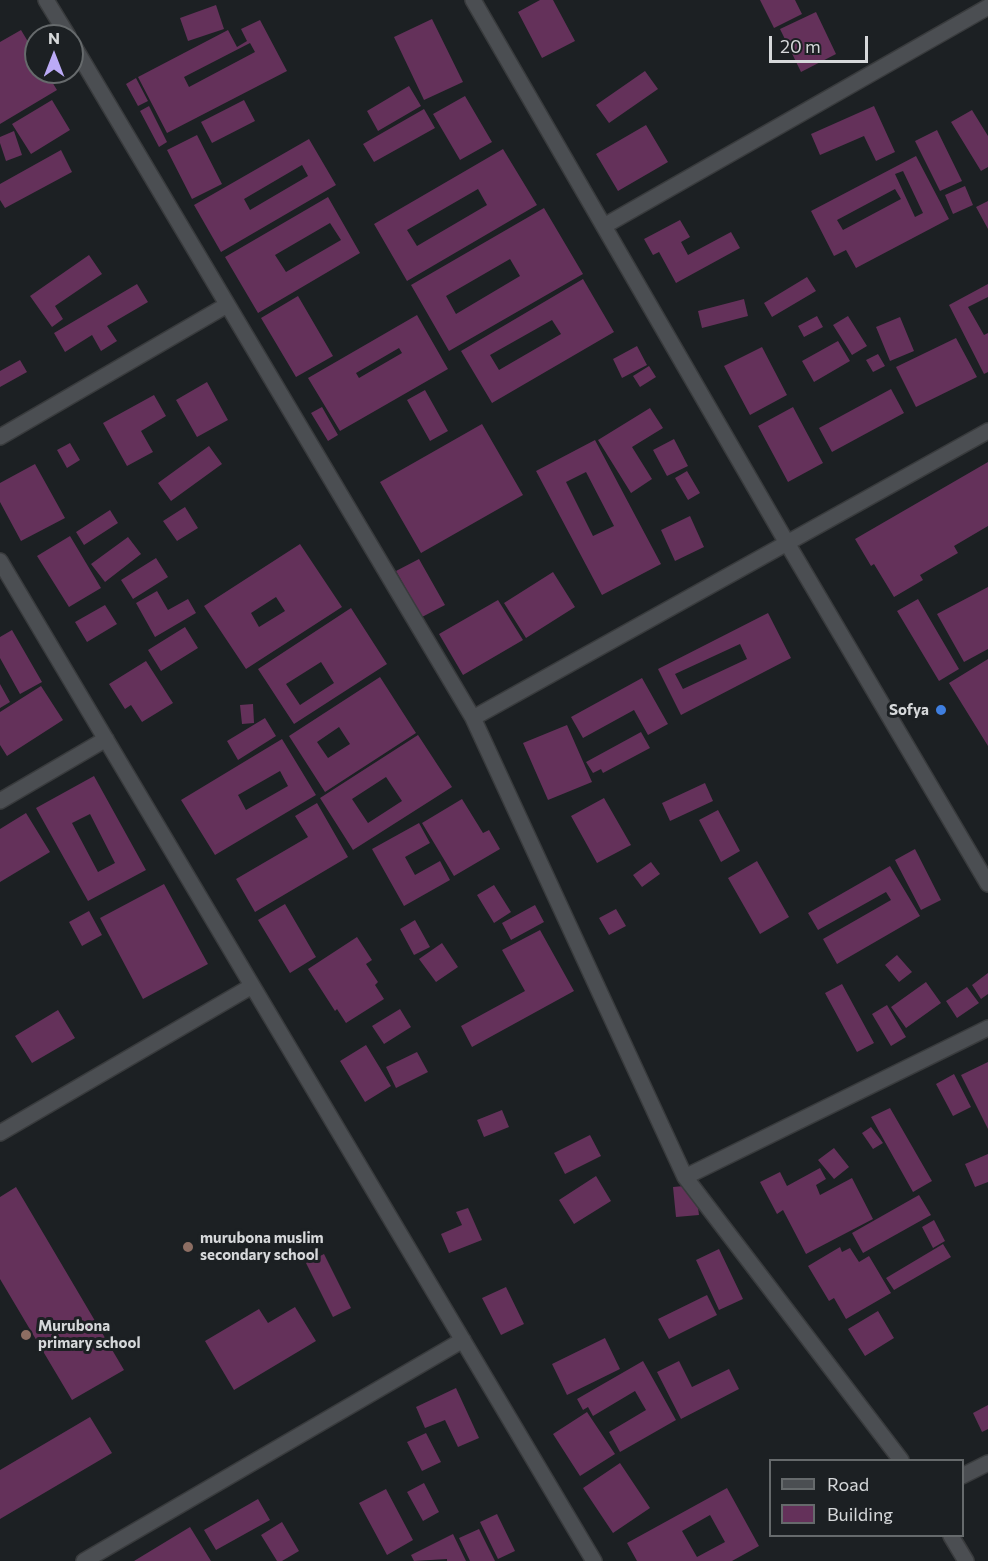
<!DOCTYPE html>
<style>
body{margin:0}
#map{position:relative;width:988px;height:1561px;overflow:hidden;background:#1c2023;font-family:Commissioner,sans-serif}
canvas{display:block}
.legend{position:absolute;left:769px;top:1459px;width:195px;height:78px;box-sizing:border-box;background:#1c2023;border:2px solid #666a6c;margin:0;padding:8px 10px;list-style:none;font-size:18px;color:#d6d8da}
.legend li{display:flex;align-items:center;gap:12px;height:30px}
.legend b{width:30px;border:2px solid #666a6c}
.north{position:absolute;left:24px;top:24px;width:60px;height:60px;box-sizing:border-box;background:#1c2023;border:2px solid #666a6c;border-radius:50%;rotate:0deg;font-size:16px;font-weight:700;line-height:24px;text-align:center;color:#d6d8da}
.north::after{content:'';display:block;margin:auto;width:21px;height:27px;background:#bbaaf6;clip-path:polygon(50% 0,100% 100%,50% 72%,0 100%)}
.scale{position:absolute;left:769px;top:36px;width:99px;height:27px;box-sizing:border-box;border:3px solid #d6d8da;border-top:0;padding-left:8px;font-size:18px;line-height:21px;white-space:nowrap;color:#d6d8da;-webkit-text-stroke:4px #1c2023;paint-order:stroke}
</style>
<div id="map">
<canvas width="988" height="1561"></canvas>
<ul class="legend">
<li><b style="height:8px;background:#4b4e52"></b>Road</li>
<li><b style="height:16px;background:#64315a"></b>Building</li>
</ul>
<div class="north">N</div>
<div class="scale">20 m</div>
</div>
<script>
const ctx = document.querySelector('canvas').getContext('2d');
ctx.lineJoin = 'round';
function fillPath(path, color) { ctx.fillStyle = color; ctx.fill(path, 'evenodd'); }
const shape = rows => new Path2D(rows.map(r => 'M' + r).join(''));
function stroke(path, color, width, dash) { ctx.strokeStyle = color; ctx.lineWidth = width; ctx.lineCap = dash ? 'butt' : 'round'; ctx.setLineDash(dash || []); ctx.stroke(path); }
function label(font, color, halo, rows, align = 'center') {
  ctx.font = font + ' Commissioner,sans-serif'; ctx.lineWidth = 6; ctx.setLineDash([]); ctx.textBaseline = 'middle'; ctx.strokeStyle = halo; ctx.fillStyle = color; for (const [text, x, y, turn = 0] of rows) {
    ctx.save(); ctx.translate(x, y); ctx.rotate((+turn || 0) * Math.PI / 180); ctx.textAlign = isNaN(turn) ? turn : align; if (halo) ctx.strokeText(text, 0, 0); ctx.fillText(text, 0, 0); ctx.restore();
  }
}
const building = shape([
 [540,0,553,0,575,41,542,58,518,12],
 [760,0,795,0,802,14,774,28],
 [216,5,224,29,188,41,180,18],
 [816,12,836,54,801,72,780,29],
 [432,19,463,82,424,100,394,37],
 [260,20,287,71,167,133,138,77,228,30,237,47,247,41,241,29],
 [250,43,255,52,189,87,184,77],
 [21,30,36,55,36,72,46,72,57,90,0,124,0,42],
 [645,71,658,89,609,123,596,105],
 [136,78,148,101,138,106,126,84],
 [409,86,421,106,378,131,367,111],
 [465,96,492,142,460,160,433,114],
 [52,100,70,130,31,154,12,124],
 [244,100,255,121,212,143,201,122],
 [149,106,167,142,159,147,140,111],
 [874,106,895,152,876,161,864,136,820,155,811,134],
 [424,109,435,128,374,162,363,144],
 [972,110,988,136,988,167,981,171,951,122],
 [646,125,668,162,618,191,596,154],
 [937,130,962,181,940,191,915,141],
 [14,131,22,155,6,161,0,143,0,137],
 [197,135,222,184,192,199,167,150],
 [309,139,336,185,221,252,194,205],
 [302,165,308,176,250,210,244,199],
 [503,149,537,205,407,281,374,224],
 [478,189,487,205,417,246,407,230],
 [61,150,72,172,5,208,0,200,0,184],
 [916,156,949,219,856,268,846,250,834,256,811,211],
 [903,171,923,213,915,217,895,174],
 [895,189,901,199,843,230,837,220],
 [965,186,973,205,953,214,945,195],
 [328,197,360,253,258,313,225,257],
 [330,223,341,240,286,272,275,255],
 [988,201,988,229,976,207],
 [544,208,583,274,449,351,411,285],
 [510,259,520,276,456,314,446,296],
 [680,220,690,237,681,242,688,255,731,232,740,248,676,283,659,252,653,255,644,239],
 [89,255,102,274,55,306,63,319,52,327,30,296],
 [807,277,816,291,772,317,764,303],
 [583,279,614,332,492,403,461,351],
 [552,320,561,334,499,370,490,355],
 [137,284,148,302,107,326,117,341,101,351,92,335,65,352,54,333],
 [988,284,988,297,968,307,984,335,988,333,988,372,984,374,949,305],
 [298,296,333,356,296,377,261,318],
 [744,299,748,316,702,328,698,311],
 [417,315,448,369,340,431,308,378],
 [399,348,402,353,359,378,356,373],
 [817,316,823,327,804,337,798,326],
 [848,316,867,346,852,355,833,325],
 [900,317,914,351,890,361,876,327],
 [956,338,977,377,916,407,896,367],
 [838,341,850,361,814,382,802,361],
 [637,346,647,365,622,378,613,359],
 [762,347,787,395,750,415,724,366],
 [878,354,885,366,873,372,866,360],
 [20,360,27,372,0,387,0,371],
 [649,366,656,377,640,387,633,376],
 [207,382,228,420,197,437,176,400],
 [891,389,904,413,832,452,819,428],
 [425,390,448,431,430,441,407,400],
 [154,395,166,416,141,431,153,452,127,466,103,423],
 [322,407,338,435,328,441,311,413],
 [793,407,823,463,788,482,758,426],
 [650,408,663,428,632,447,652,479,631,493,598,440],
 [482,424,523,495,421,553,380,482],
 [674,439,688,466,667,476,653,450],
 [595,440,661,564,602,595,536,471],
 [586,472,614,526,593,536,566,482],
 [70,443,80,460,67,468,57,450],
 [209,446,222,464,171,501,158,483],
 [988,462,988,526,954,546,958,553,920,575,923,580,894,597,874,564,871,566,855,539],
 [35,464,65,518,21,541,0,502,0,483],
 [687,471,700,493,688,500,675,478],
 [185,507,198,528,177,541,163,521],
 [110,510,118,523,84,545,76,532],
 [690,516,704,547,675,561,661,530],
 [70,536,101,588,69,607,37,556],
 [128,537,141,554,105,582,91,564],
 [300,544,342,607,246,669,204,606],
 [276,597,285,611,259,627,251,613],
 [156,558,168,577,133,599,121,580],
 [419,559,445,605,422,617,396,571],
 [553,572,575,607,526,638,504,603],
 [988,587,988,649,964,662,937,614],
 [157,591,168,610,188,599,196,613,155,637,136,603],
 [918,599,959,669,939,681,897,611],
 [498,600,523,640,463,675,439,634],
 [105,605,117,624,87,642,75,622],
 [351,608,387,664,294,724,258,669],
 [321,662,334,683,300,705,286,684],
 [768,613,791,658,681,715,658,669],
 [740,644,747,659,683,689,675,674],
 [185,627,198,648,161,671,148,650],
 [12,630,42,682,20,694,0,658,0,637],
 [988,659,988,746,949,683],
 [146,661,173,703,142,722,131,705,125,709,109,684],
 [380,677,416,733,325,792,289,736],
 [339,727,350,744,328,758,317,742],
 [642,678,668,724,648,735,634,710,583,738,571,717],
 [0,684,10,702,0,708],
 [41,686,63,720,7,756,0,745,0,712],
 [253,704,254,723,242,724,240,705],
 [265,718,276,736,238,760,227,741],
 [567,725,592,782,548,800,523,743],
 [641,732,650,748,603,773,601,769,593,773,586,762],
 [418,735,452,787,353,850,320,798],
 [386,777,402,801,368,823,352,799],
 [282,739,316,795,215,855,181,800],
 [280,771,288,786,246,810,238,795],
 [94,776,146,870,88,901,36,808],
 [90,814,115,863,98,872,72,823],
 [705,783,713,801,670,821,662,803],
 [604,798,631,845,597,863,571,816],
 [462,799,483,833,489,830,500,849,454,876,422,823],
 [317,803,348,857,255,912,236,879,308,837,295,816],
 [718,810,740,851,721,862,699,820],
 [26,813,50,852,0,882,0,829],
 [419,823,430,843,405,857,415,875,440,861,450,880,404,906,372,849],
 [915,849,941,900,921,910,895,860],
 [757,861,789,917,760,934,728,878],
 [651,862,660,874,642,887,633,875],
 [890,866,920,916,837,964,823,939,891,900,886,892,818,930,808,913],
 [164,884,208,964,143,999,100,918],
 [494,885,511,912,494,923,477,895],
 [285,904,316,957,290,973,258,920],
 [535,905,544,922,511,940,502,923],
 [616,909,626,926,609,935,599,918],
 [89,911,102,935,82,946,69,922],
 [415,920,430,947,414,955,400,929],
 [540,930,574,991,472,1047,461,1026,525,991,502,950],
 [357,937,372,960,366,964,378,982,375,985,384,999,346,1023,337,1009,335,1011,308,969],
 [442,943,458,967,436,982,419,959],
 [897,955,912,972,899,982,885,965],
 [988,973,988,994,981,999,972,985],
 [926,982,941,1003,906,1028,891,1007],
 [842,984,874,1043,857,1052,825,993],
 [967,987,979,1003,957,1018,946,1001],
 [887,1005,906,1037,891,1046,872,1014],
 [400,1009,411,1027,384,1044,372,1026],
 [58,1010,75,1038,32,1063,15,1036],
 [366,1045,391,1086,365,1102,340,1061],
 [417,1052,428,1072,396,1088,386,1067],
 [988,1062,988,1129,961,1075],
 [954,1074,971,1107,953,1116,936,1084],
 [890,1108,932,1181,913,1192,871,1117],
 [502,1110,509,1127,484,1137,477,1120],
 [871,1127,883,1143,873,1149,862,1133],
 [590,1135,601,1156,565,1174,554,1153],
 [834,1148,849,1167,834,1179,818,1160],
 [988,1154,988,1182,975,1187,965,1164],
 [820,1168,826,1179,816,1185,820,1195,852,1178,873,1219,806,1254,783,1210,777,1214,760,1182,780,1172,787,1186],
 [596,1176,611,1201,574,1224,559,1200],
 [695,1185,699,1215,676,1217,673,1187],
 [16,1187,124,1370,72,1400,0,1279,0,1197],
 [919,1195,931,1215,863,1253,852,1233],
 [468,1208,482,1240,449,1253,441,1234,462,1225,456,1212],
 [934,1220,945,1241,933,1248,922,1227],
 [943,1244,951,1257,894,1290,886,1278],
 [840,1247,842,1252,850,1248,859,1262,869,1256,891,1293,846,1319,834,1298,829,1301,808,1266],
 [719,1249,743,1299,719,1310,696,1260],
 [324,1254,351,1308,333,1317,306,1263],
 [506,1287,524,1324,501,1335,482,1298],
 [707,1295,717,1315,669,1339,658,1319],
 [295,1307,316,1341,234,1390,205,1341,259,1309,268,1323],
 [878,1311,894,1338,865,1356,848,1329],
 [605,1338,620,1369,567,1395,552,1364],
 [643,1361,676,1420,620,1452,609,1432,646,1410,635,1391,593,1416,588,1407,583,1410,577,1399],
 [679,1361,692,1387,729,1369,739,1389,681,1419,657,1372],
 [456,1388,479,1438,458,1447,445,1420,425,1428,416,1407],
 [988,1405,988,1429,982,1432,973,1413],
 [587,1412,615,1454,580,1476,553,1434],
 [90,1417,112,1453,0,1519,0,1470],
 [426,1433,441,1462,422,1471,407,1442],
 [620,1463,650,1508,613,1533,583,1488],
 [424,1483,439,1512,423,1521,407,1492],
 [727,1488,759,1546,732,1561,637,1561,627,1543],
 [710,1515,725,1542,697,1557,682,1531],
 [386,1489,413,1540,387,1555,359,1503],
 [258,1499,270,1520,216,1550,204,1530],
 [497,1514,515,1551,498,1559,480,1522],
 [282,1522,299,1551,282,1561,277,1561,261,1535],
 [190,1527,211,1561,134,1561],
 [479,1529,495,1561,470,1561,459,1538],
 [453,1534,466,1561,447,1561,447,1559,414,1561,411,1555]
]);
const minor = shape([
 [46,0,68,36],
 [473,0,787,543,988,884],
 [72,43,473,718,685,1177,901,1460],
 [604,226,988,7],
 [0,437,227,305],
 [0,561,594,1561],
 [473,718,988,431],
 [0,801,106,739],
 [0,1133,252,986],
 [685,1177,988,1028],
 [962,1476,988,1463],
 [951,1536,966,1561],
 [84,1561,463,1340]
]);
const markers = [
 [941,710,6,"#3f7fe0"],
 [188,1247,6,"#8d6e63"],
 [26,1335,6,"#8d6e63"]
];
const poiNames = [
 ["Sofya",929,710,"right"],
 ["murubona muslim",200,1238],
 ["secondary school",200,1255],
 ["Murubona",38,1326],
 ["primary school",38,1343]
];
fillPath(building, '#64315a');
stroke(minor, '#393b3d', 18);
stroke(minor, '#4b4e52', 15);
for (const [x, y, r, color] of markers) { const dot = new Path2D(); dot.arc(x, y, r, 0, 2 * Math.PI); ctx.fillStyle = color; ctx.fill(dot); stroke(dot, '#1c2023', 2); }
label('bold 15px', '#d6d8da', '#1c2023', poiNames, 'left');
</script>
